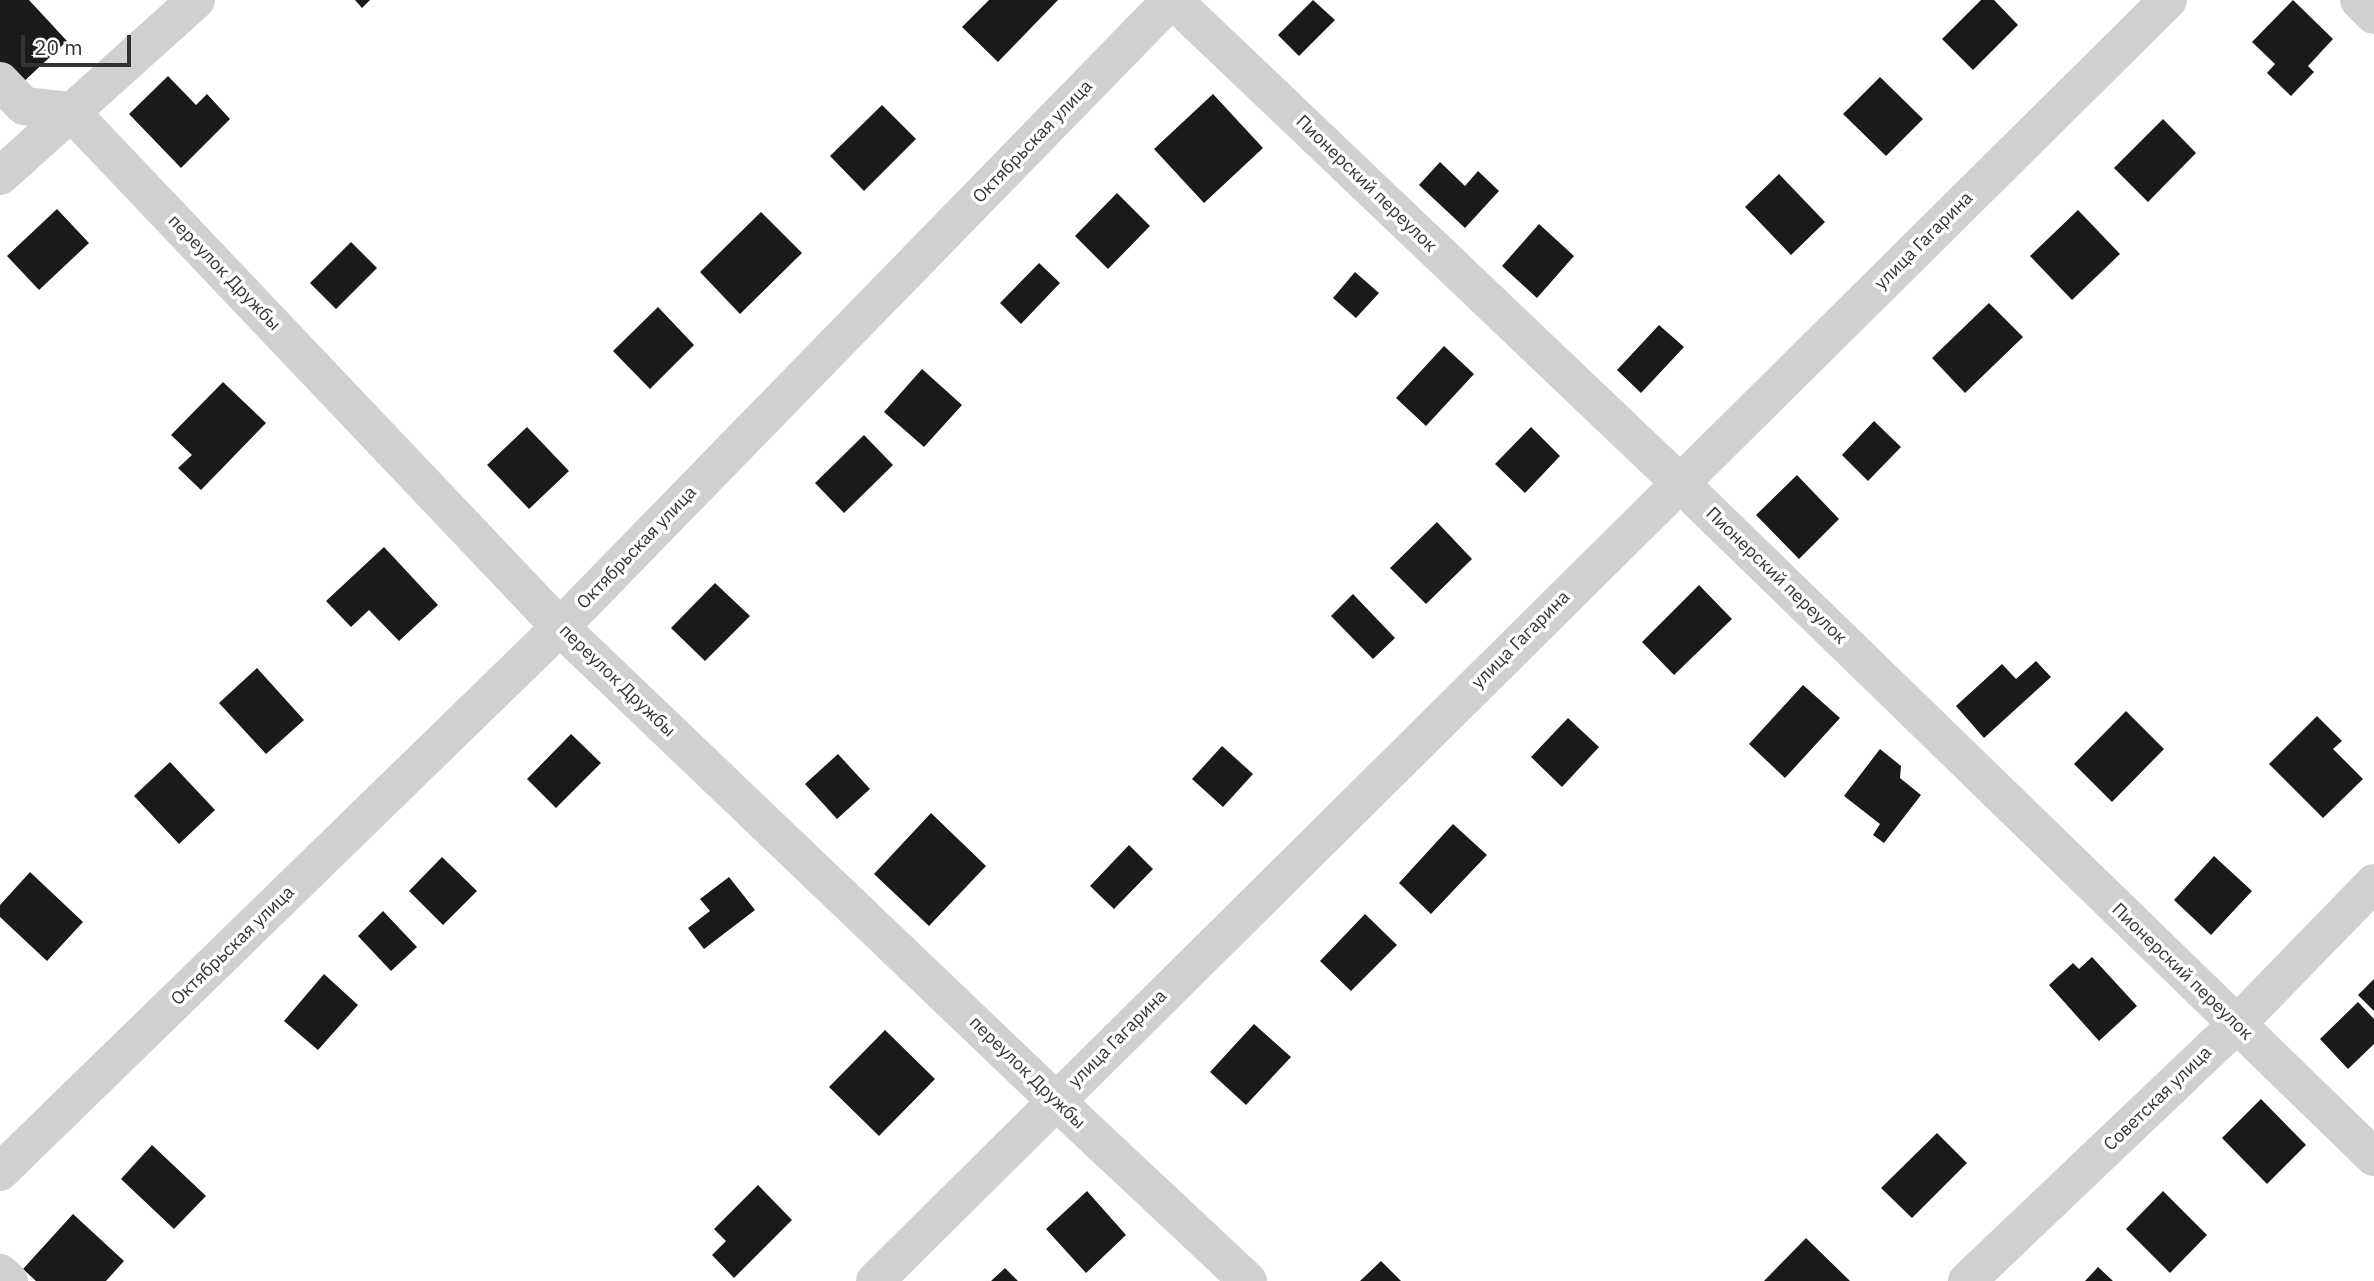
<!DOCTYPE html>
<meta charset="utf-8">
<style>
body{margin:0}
#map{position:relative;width:2374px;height:1281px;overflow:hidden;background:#fff;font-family:"IBM Plex Sans",sans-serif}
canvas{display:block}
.scale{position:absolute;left:21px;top:35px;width:110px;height:32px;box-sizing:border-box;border:4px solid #333;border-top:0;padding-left:9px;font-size:21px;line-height:24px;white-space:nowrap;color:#333;-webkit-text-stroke:5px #fff;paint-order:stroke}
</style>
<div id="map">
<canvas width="2374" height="1281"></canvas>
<div class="scale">20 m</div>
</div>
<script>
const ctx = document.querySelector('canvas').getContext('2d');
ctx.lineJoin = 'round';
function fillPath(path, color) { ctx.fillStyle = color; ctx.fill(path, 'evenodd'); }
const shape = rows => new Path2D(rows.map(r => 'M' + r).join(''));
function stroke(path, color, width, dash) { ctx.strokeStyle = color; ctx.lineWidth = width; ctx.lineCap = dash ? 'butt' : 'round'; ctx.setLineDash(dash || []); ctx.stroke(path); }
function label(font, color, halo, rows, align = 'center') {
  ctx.font = font + ' "IBM Plex Sans",sans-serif'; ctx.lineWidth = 7; ctx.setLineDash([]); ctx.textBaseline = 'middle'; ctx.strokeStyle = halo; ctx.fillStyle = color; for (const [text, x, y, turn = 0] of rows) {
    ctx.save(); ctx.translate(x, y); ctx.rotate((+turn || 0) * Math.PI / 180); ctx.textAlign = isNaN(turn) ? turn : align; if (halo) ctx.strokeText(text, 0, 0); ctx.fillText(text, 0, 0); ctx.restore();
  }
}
const building = shape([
 [0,0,29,0,67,41,18,87,0,67],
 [355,0,370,0,362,8],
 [989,0,1058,0,998,62,962,27],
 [1313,0,1335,20,1299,56,1278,35],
 [1981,0,1994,0,2018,25,1973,70,1942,39],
 [2293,0,2333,39,2308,66,2314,72,2291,96,2267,73,2275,64,2252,42],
 [168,76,196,105,207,94,230,119,181,168,129,114],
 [1880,77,1923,119,1886,156,1843,114],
 [1213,94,1263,148,1204,203,1154,149],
 [882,105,916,139,864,191,830,156],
 [2163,119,2196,153,2148,202,2114,168],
 [1440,162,1465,186,1478,171,1499,191,1465,228,1419,185],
 [1779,174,1825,222,1791,255,1745,207],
 [1117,193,1150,226,1108,269,1075,236],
 [57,209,89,243,39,290,7,256],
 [2078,210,2120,254,2072,300,2030,256],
 [761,212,802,253,740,314,700,272],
 [1539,224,1574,256,1537,298,1502,266],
 [351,242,377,268,336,309,310,283],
 [1039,263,1060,283,1021,324,1000,303],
 [1355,272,1379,293,1356,318,1333,298],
 [1989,303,2023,337,1965,393,1932,358],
 [658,307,694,345,650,389,613,351],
 [1659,325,1684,347,1641,393,1617,370],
 [1444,346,1474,374,1426,426,1396,398],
 [922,369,962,405,924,447,884,412],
 [223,382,266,423,201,490,178,468,192,455,171,435],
 [1874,421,1901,447,1868,481,1842,455],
 [527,427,569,471,529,509,487,465],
 [1531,427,1560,456,1525,493,1495,464],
 [864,435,893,465,844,513,815,483],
 [1797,475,1839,519,1799,559,1756,515],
 [1437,522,1472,559,1426,604,1390,568],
 [384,547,438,605,399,641,369,610,351,627,326,601],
 [715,583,750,616,705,661,671,628],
 [1699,585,1732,619,1674,675,1642,642],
 [1353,594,1395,638,1373,659,1331,616],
 [2036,661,2051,677,1984,738,1956,706,2002,664,2016,679],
 [257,668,304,720,266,754,219,703],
 [1803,685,1840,718,1785,778,1749,744],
 [2126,711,2164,749,2112,802,2074,764],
 [2317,716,2342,741,2333,749,2363,779,2323,818,2269,764],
 [1568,718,1599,747,1562,787,1531,757],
 [571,734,601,763,556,808,527,779],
 [1222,746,1253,774,1223,807,1192,779],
 [1880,749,1901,766,1900,778,1921,795,1884,843,1873,835,1880,824,1844,796],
 [838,754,870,789,837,819,805,784],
 [170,762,215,810,179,844,134,796],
 [931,813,986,866,929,926,874,874],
 [1453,824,1487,855,1431,914,1399,883],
 [1129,845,1153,869,1114,909,1090,886],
 [2214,856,2252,891,2211,935,2174,900],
 [442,857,477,891,443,925,409,891],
 [30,872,83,922,47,961,0,917,0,905],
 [729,877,755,910,704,949,688,928,710,911,700,899],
 [383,911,417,947,391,971,358,936],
 [1365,914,1397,945,1351,991,1320,961],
 [2092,957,2137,1006,2099,1041,2049,985,2073,963,2079,969],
 [324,974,358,1005,318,1050,284,1021],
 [2374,979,2374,1011,2358,995],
 [2358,1002,2374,1019,2374,1044,2348,1069,2320,1039],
 [1254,1024,1291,1057,1246,1105,1210,1072],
 [885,1030,935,1079,879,1136,829,1087],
 [2261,1099,2306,1145,2267,1184,2222,1138],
 [1937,1133,1967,1163,1912,1218,1881,1188],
 [152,1145,206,1196,174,1229,121,1179],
 [758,1185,792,1220,734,1278,712,1255,726,1241,714,1229],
 [1087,1191,1126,1235,1086,1273,1046,1229],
 [2163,1191,2207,1235,2170,1273,2126,1229],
 [73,1214,124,1261,106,1281,36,1281,23,1269],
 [1806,1238,1850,1281,1764,1281],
 [1381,1261,1401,1281,1360,1281],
 [2098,1267,2113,1281,2085,1281],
 [1005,1268,1018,1281,991,1281]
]);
const minor = shape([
 [1173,0,1679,482,2374,1157],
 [2359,0,2374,15],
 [0,81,24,106,70,111,560,627,1056,1101,1248,1281],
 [0,176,196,0],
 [0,1172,560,627,1171,0],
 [0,1273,9,1281],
 [875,1281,2168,0],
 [1967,1281,2236,1025,2374,883]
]);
const streetNames = [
 ["Октябрьская улица",1033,142,-46],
 ["Пионерский переулок",1366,184,44],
 ["улица Гагарина",1924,241,-45],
 ["переулок Дружбы",224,273,46],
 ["Октябрьская улица",637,548,-46],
 ["Пионерский переулок",1776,576,44],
 ["улица Гагарина",1521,640,-45],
 ["переулок Дружбы",617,681,44],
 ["Октябрьская улица",233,946,-44],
 ["Пионерский переулок",2182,972,44],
 ["улица Гагарина",1118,1039,-45],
 ["переулок Дружбы",1027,1073,44],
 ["Советская улица",2158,1099,-44]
];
fillPath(building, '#1a1a1a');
stroke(minor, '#d0d0d0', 38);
label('18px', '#333', '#fff', streetNames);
</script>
